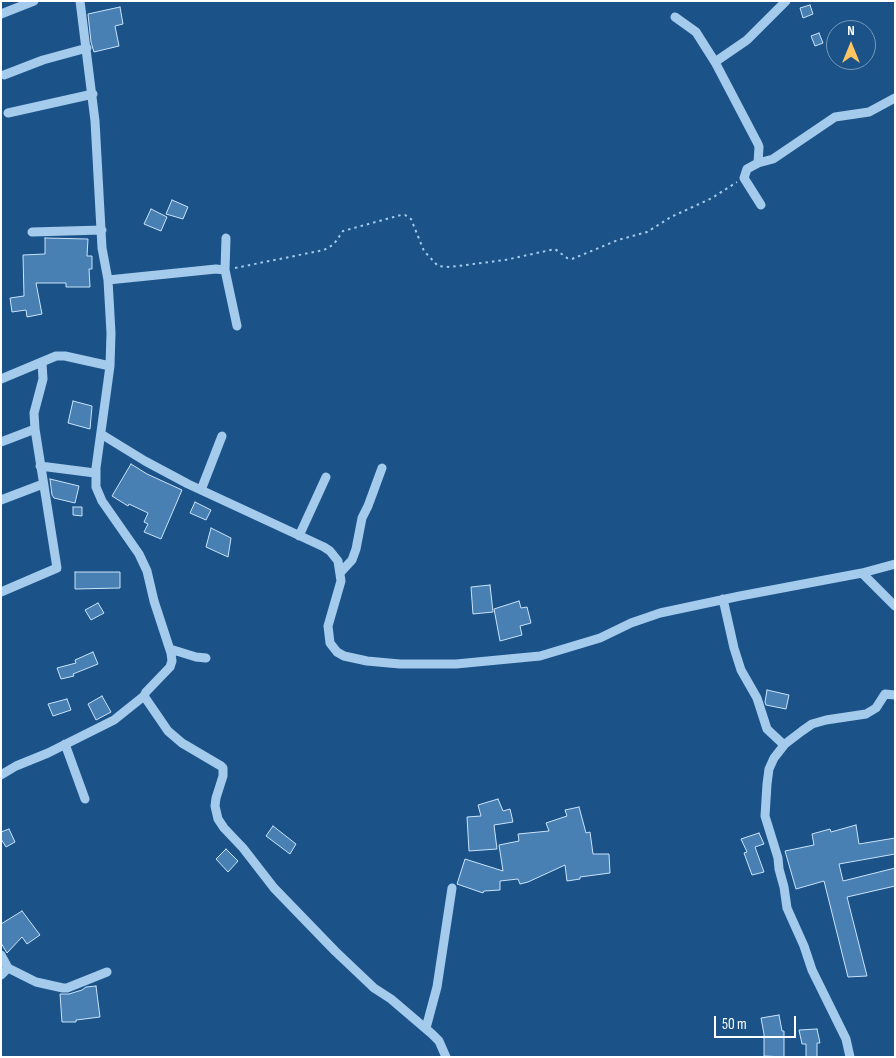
<!DOCTYPE html>
<style>
body{margin:0}
#map{position:relative;width:896px;height:1058px;overflow:hidden;background:#1b5389;font-family:"Sofia Sans Condensed",sans-serif}
canvas{display:block}
.frame{position:absolute;inset:0;border:2px solid #fff;pointer-events:none}
.north{position:absolute;left:826px;top:20px;width:50px;height:50px;box-sizing:border-box;background:#1b5389;border:1px solid #7698b8;border-radius:50%;rotate:0deg;font-size:14px;font-weight:700;line-height:20px;text-align:center;color:#fff}
.north::after{content:'';display:block;margin:auto;width:18px;height:22px;background:#fec561;clip-path:polygon(50% 0,100% 100%,50% 72%,0 100%)}
.scale{position:absolute;left:714px;top:1016px;width:82px;height:22px;box-sizing:border-box;border:2px solid #fff;border-top:0;padding-left:6px;font-size:15px;line-height:18px;white-space:nowrap;color:#fff;-webkit-text-stroke:4px #1b5389;paint-order:stroke}
</style>
<div id="map">
<canvas width="896" height="1058"></canvas>
<div class="frame"></div>
<div class="north">N</div>
<div class="scale">50 m</div>
</div>
<script>
const ctx = document.querySelector('canvas').getContext('2d');
ctx.lineJoin = 'round';
function fillPath(path, color) { ctx.fillStyle = color; ctx.fill(path, 'evenodd'); }
const shape = rows => new Path2D(rows.map(r => 'M' + r).join(''));
function stroke(path, color, width, dash) { ctx.strokeStyle = color; ctx.lineWidth = width; ctx.lineCap = dash ? 'butt' : 'round'; ctx.setLineDash(dash || []); ctx.stroke(path); }
const building = shape([
 [810,5,813,14,803,18,800,8,810,5],
 [120,7,123,24,115,26,119,46,94,52,91,42,88,14,120,7],
 [819,33,823,43,815,46,811,36,819,33],
 [172,200,188,207,183,219,166,214,172,200],
 [151,209,167,217,161,231,144,224,151,209],
 [45,238,88,239,87,256,92,256,92,269,89,269,90,287,66,287,66,283,36,283,42,314,27,317,26,310,12,312,10,298,24,296,23,255,45,254,45,238],
 [73,401,92,406,90,429,68,423,73,401],
 [131,464,147,474,182,490,161,539,144,532,148,524,144,522,148,513,129,504,128,506,112,496,131,464],
 [50,479,79,486,75,503,54,498,52,495,50,479],
 [195,502,211,510,206,520,190,513,195,502],
 [73,507,82,507,82,516,73,515,73,507],
 [211,528,231,538,228,557,206,547,211,528],
 [75,572,120,572,120,588,75,589,75,572],
 [490,585,493,612,473,614,471,587,490,585],
 [519,601,521,608,527,607,531,623,520,626,522,635,500,641,494,609,519,601],
 [98,603,104,613,91,620,85,610,98,603],
 [93,652,98,664,73,674,74,676,61,679,57,668,76,663,75,660,93,652],
 [767,690,789,695,786,709,766,705,765,702,767,690],
 [102,696,111,712,96,720,88,704,102,696],
 [67,699,71,710,53,716,48,704,67,699],
 [498,799,503,811,510,809,513,822,494,825,497,849,469,851,467,817,481,816,478,805,498,799],
 [579,807,586,833,590,832,593,854,609,854,610,873,580,877,580,879,567,881,565,865,528,882,520,884,518,879,500,881,500,890,484,891,483,893,457,884,465,859,503,871,499,845,519,841,518,834,549,831,546,823,567,816,565,810,579,807],
 [856,825,859,844,895,838,895,854,839,864,843,881,895,868,895,886,847,897,867,976,848,977,824,881,796,889,785,851,814,845,812,834,830,829,831,832,856,825],
 [273,826,296,844,290,854,266,836,273,826],
 [9,829,15,842,6,847,1,839,1,832,9,829],
 [759,833,764,844,755,847,764,872,752,875,744,853,747,852,741,839,759,833],
 [226,849,238,861,228,872,216,859,226,849],
 [22,911,40,935,27,944,22,937,7,953,1,943,1,924,22,911],
 [96,986,100,1017,76,1020,76,1022,62,1022,60,994,69,994,82,990,86,987,96,986],
 [779,1015,782,1031,784,1031,784,1057,764,1056,764,1034,761,1018,779,1015],
 [817,1029,820,1043,817,1043,817,1057,806,1057,806,1044,802,1044,799,1030,817,1029]
]);
const path = shape([
 [235,268,324,250,334,244,343,231,401,215,405,215,411,219,424,251,438,266,450,267,505,260,555,249,567,258,572,259,618,240,647,232,671,217,712,198,737,182]
]);
const minor = shape([
 [1,14,34,1],
 [675,17,696,32,715,62,758,144,759,147,758,163],
 [715,62,747,40,786,1],
 [4,75,43,60,87,48],
 [8,113,93,94],
 [761,205,744,178,747,169,758,163,773,159,835,117,869,112,895,98],
 [32,232,102,230],
 [226,238,225,270,237,326],
 [108,280,216,269,225,270],
 [1,379,56,356,65,356,110,366],
 [101,434,145,461,188,484,324,547,330,551,338,561,341,581,328,626,330,643,337,652,344,656,367,661,400,664,456,664,540,656,600,638,631,623,660,613,740,596,862,573,895,564],
 [1,442,35,429],
 [40,466,95,473],
 [201,490,222,436],
 [1,500,43,484],
 [299,536,326,477],
 [340,573,352,560,356,549,362,518,368,506,382,468],
 [862,573,895,606],
 [1,592,57,568,35,429,34,413,43,379,42,363],
 [723,599,734,648,741,670,757,698,767,729,784,745],
 [170,649,196,657,206,658],
 [144,696,168,731,182,743,221,766,223,768,223,776,216,798,215,806,218,819,224,828,243,848,274,888,335,951,374,988,391,999,432,1034,439,1041,446,1057],
 [65,744,85,799],
 [1,775,16,766,48,753,114,720,144,696,146,692,170,667,172,661,171,653,154,601,147,571,139,554,102,501,96,487,96,468,110,366,111,333,108,280,102,248,95,121,80,1],
 [1,955,8,968,1,975],
 [8,968,36,982,63,988,67,988,107,972],
 [426,1028,437,987,452,888],
 [850,1057,846,1039,812,970,804,946,787,908,784,887,779,869,778,858,765,816,767,784,769,769,774,758,785,744,802,731,812,724,826,720,866,714,876,708,885,694,895,695]
]);
fillPath(building, '#4880b3');
stroke(building, '#cae3f9', 1);
stroke(path, '#a4caec', 2, [2.5, 4]);
stroke(minor, '#a4caec', 9);
</script>
